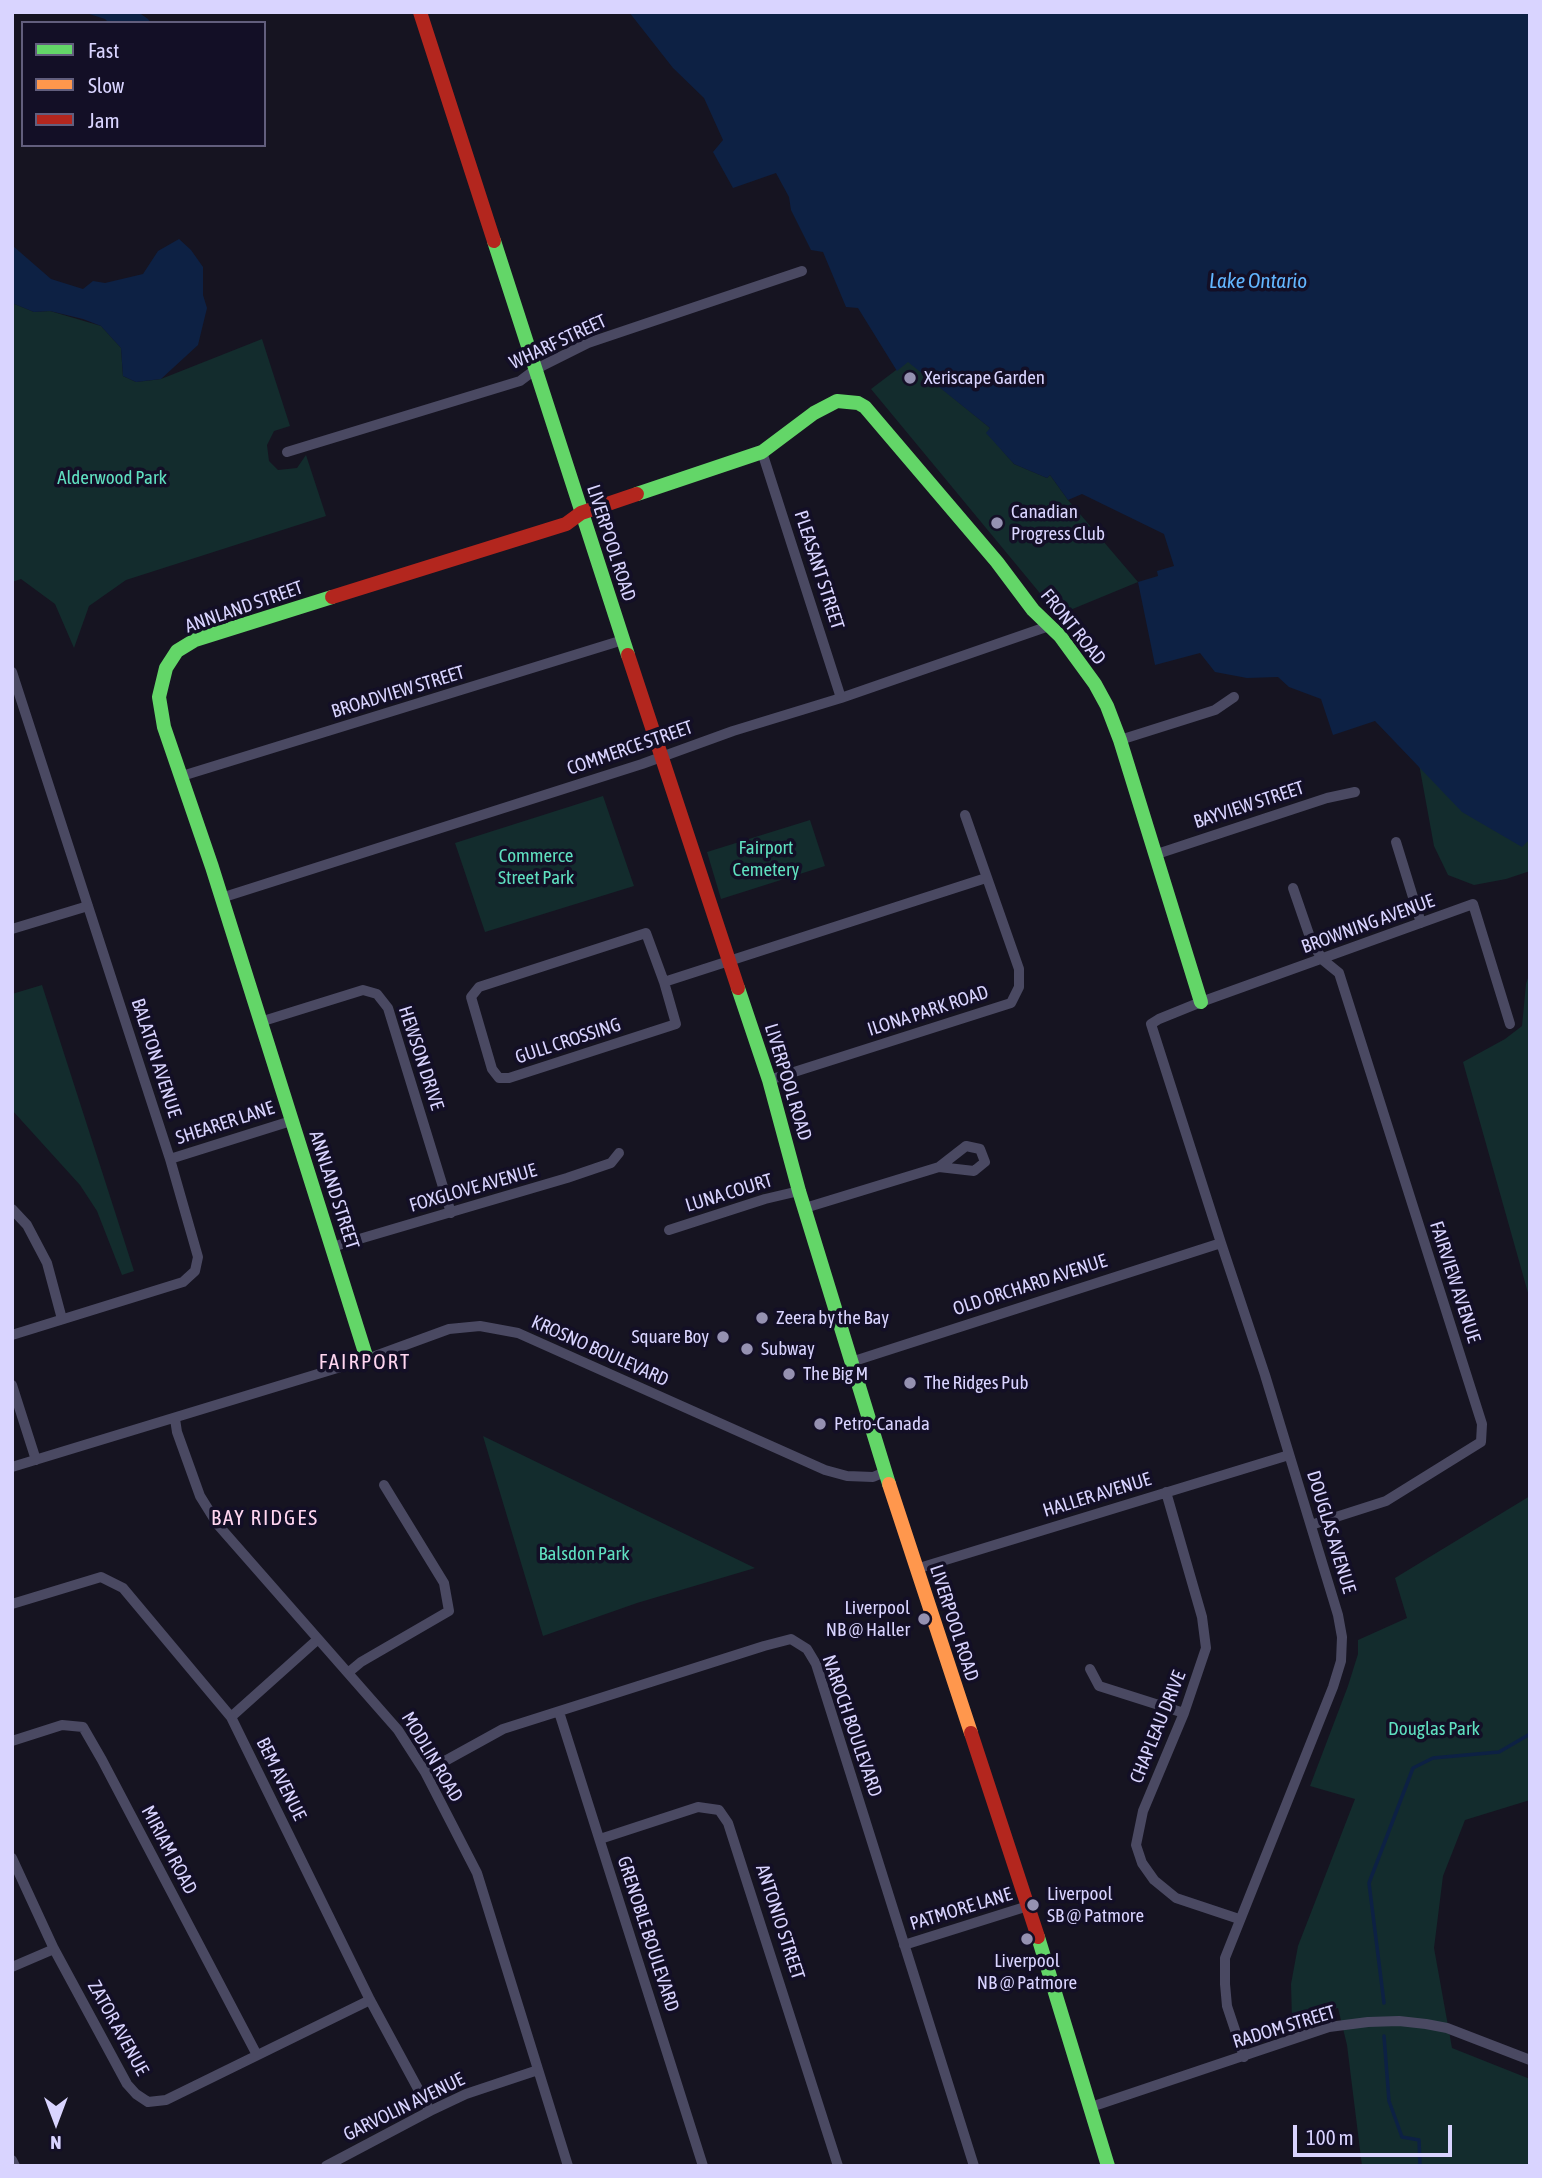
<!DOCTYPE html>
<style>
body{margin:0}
#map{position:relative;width:1542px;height:2178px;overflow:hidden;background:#161421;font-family:"Asap Condensed",sans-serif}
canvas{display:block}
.frame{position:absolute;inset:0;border:14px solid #d9d4ff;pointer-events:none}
.legend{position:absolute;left:21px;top:21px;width:245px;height:126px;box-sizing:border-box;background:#130f26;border:2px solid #625e7d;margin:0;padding:9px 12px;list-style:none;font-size:21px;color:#d9d4ff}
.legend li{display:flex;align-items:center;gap:14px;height:35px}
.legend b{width:35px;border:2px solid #625e7d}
.north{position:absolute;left:21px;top:2087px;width:70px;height:70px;-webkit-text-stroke:5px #130f26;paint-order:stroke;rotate:180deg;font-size:19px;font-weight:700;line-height:28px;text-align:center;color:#d9d4ff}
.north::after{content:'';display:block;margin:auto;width:24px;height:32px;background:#d9d4ff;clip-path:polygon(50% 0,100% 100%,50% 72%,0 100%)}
.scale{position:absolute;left:1293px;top:2125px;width:159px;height:32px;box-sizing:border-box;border:4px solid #d9d4ff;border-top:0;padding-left:9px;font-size:21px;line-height:24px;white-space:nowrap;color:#d9d4ff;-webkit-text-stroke:5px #130f26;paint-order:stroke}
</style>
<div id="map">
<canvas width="1542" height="2178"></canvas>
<div class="frame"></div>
<ul class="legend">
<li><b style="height:9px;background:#63d668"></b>Fast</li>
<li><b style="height:9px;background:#ff974d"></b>Slow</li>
<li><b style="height:9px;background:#b3261e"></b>Jam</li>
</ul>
<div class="north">N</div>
<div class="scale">100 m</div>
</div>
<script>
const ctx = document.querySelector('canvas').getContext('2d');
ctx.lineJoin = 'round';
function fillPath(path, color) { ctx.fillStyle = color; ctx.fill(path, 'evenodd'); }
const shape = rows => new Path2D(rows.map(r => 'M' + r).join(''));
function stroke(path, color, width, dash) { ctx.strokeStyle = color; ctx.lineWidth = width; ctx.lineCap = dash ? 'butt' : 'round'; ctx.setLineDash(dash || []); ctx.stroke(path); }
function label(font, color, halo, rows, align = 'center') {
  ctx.font = font + ' "Asap Condensed",sans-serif'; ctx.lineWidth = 7; ctx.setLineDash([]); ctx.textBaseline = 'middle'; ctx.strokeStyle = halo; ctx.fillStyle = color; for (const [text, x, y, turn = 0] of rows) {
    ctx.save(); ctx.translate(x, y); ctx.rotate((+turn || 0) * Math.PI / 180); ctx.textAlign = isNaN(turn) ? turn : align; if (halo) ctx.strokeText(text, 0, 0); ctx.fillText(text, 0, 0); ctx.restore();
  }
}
const green = shape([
 [12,303,34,312,50,311,101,326,121,348,123,376,136,382,161,379,262,339,290,426,274,431,267,445,269,461,278,470,297,468,306,455,326,516,126,580,89,606,74,648,55,604,21,579,12,582],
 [908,361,990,428,987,433,1014,464,1047,478,1050,475,1068,500,1138,582,1058,615,871,389],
 [1419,764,1530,778,1530,871,1506,879,1474,885,1448,875,1434,846],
 [603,796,634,886,485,932,455,843],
 [810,820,825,866,721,899,707,852],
 [1530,972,1530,1300,1463,1062,1505,1039,1522,1026,1526,984],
 [42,985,134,1271,122,1275,97,1211,80,1185,12,1110,12,994],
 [483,1436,755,1568,637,1603,543,1636],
 [1530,1496,1530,1800,1465,1820,1443,1876,1434,1948,1452,2048,1530,2079,1530,2166,1362,2166,1347,2045,1338,2008,1292,2019,1291,1984,1298,1946,1355,1799,1310,1786,1348,1686,1358,1654,1358,1640,1407,1618,1395,1578]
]);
const water = shape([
 [83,12,138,12,148,19,151,23,109,23,105,19],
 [629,12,1530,12,1530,839,1522,847,1462,812,1375,721,1333,735,1321,699,1289,687,1278,677,1247,678,1215,672,1200,653,1155,665,1138,582,1158,576,1157,571,1174,566,1164,534,1082,494,1068,500,1050,475,1047,478,1014,464,986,433,990,428,908,362,897,371,858,308,846,307,823,252,811,250,791,210,789,197,776,173,733,188,713,152,723,140,704,98,673,68],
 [179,239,191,250,203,267,203,295,207,308,198,345,161,379,136,382,123,376,121,348,101,326,83,319,50,311,34,312,12,303,13,246,51,279,83,289,93,281,105,283,143,274,158,251]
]);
const stream = shape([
 [1384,2003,1369,1883,1413,1768,1433,1758,1499,1752,1530,1734],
 [1384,2036,1389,2101,1402,2137,1419,2140,1420,2166]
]);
const street = shape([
 [287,452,520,381,536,369,588,343,802,271],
 [762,452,841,698],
 [12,672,170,1159,198,1257,195,1271,183,1282,12,1335],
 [1120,740,1215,710,1234,697],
 [182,776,623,640],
 [1396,842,1421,923],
 [1154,855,1327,798,1355,792],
 [1293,888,1312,943,1323,960,1339,973,1482,1424,1481,1442,1386,1501,1311,1525],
 [221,898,642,764,733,731,841,698,1049,626],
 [12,929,88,906],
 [664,982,646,933,479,987,471,997,492,1069,499,1078,509,1078,676,1024,664,982,986,878],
 [260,1022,363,990,377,994,388,1008,451,1213],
 [769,1080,1011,1003,1019,987,1019,969,965,815],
 [170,1159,291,1121],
 [805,1208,939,1167,966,1146,980,1149,985,1162,974,1171,939,1167],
 [12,1209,27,1225,47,1263,62,1319],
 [669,1230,765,1199,799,1191],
 [332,1247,567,1178,611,1163,619,1153],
 [851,1362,1221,1243],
 [12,1385,36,1460],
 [175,1419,177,1432,200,1496,218,1525,398,1730,425,1772,477,1873,568,2166],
 [12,1467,367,1359,449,1329,480,1326,518,1333,825,1470,847,1476,873,1477,885,1472],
 [1166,1492,1202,1617,1206,1648,1184,1713,1143,1811,1136,1845,1142,1863,1154,1880,1176,1898,1239,1919],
 [916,1569,1289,1455],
 [12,1604,101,1577,123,1588,231,1717,370,2000,430,2111],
 [1090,1669,1099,1686,1184,1713],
 [349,1672,361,1662,449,1611,444,1583,384,1485],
 [559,1712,703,2166],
 [231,1717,317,1640],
 [12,1741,62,1725,83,1727,102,1760,257,2055],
 [425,1772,503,1729,764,1646,791,1639,807,1649,816,1664,974,2166],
 [600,1839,698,1807,719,1810,728,1823,838,2166],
 [12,1858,54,1949,127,2084,136,2094,148,2102,166,2100,370,2000],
 [904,1945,1028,1906],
 [12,1967,54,1949],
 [1244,2057,1227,2006,1225,1984,1225,1958,1333,1687,1341,1661,1342,1637,1338,1615,1265,1375,1221,1243,1151,1024,1159,1019,1201,1002,1473,904,1510,1024],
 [1091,2107,1329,2027,1368,2022,1399,2021,1426,2024,1447,2028,1530,2060],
 [12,2160,15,2166],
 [326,2166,430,2111,466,2094,538,2070]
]);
const fast = shape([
 [494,241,628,655],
 [637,494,762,452,814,413,837,401,858,403,865,407,997,562,1033,610,1060,636,1095,684,1107,706,1120,740,1201,1002],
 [332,597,195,640,177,651,166,668,159,697,164,727,212,867,367,1359],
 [738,988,769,1080,799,1191,889,1484],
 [1038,1937,1108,2166]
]);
const slow = shape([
 [889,1484,971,1733]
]);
const jam = shape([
 [420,12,494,241],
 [332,597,566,524,581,513,637,494],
 [628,655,738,988],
 [971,1733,1038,1937]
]);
const markers = [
 [910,378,7,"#9591b1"],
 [997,523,7,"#9591b1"],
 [762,1318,7,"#9591b1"],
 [723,1337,7,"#9591b1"],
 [747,1349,7,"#9591b1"],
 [789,1374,7,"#9591b1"],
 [910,1383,7,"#9591b1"],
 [820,1424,7,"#9591b1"],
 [924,1619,7,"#9591b1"],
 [1033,1905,7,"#9591b1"],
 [1027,1939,7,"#9591b1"]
];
const streetNames = [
 ["WHARF STREET",558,342,-25],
 ["LIVERPOOL ROAD",611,543,72],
 ["PLEASANT STREET",819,570,72],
 ["ANNLAND STREET",244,607,-19],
 ["FRONT ROAD",1073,627,51],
 ["BROADVIEW STREET",398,692,-17],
 ["COMMERCE STREET",630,748,-19],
 ["BAYVIEW STREET",1249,805,-18],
 ["BROWNING AVENUE",1368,924,-20],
 ["ILONA PARK ROAD",928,1011,-18],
 ["GULL CROSSING",568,1041,-18],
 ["BALATON AVENUE",156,1058,72],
 ["HEWSON DRIVE",421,1058,72],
 ["LIVERPOOL ROAD",788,1082,73],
 ["SHEARER LANE",225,1123,-18],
 ["FOXGLOVE AVENUE",473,1188,-16],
 ["ANNLAND STREET",334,1190,72],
 ["LUNA COURT",729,1193,-17],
 ["FAIRVIEW AVENUE",1455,1282,72],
 ["OLD ORCHARD AVENUE",1030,1285,-18],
 ["KROSNO BOULEVARD",600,1351,24],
 ["HALLER AVENUE",1097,1495,-17],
 ["DOUGLAS AVENUE",1331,1532,73],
 ["LIVERPOOL ROAD",954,1623,72],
 ["NAROCH BOULEVARD",852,1726,71],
 ["CHAPLEAU DRIVE",1158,1727,-68],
 ["MODLIN ROAD",432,1757,59],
 ["BEM AVENUE",281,1779,64],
 ["MIRIAM ROAD",169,1850,62],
 ["PATMORE LANE",961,1909,-17],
 ["ANTONIO STREET",780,1922,72],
 ["GRENOBLE BOULEVARD",648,1934,72],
 ["RADOM STREET",1284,2027,-17],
 ["ZATOR AVENUE",118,2028,61],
 ["GARVOLIN AVENUE",404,2107,-26]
];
const poiNames = [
 ["Xeriscape Garden",924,378],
 ["Canadian",1011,512],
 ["Progress Club",1011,534],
 ["Zeera by the Bay",776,1318],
 ["Square Boy",709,1337,"right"],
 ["Subway",761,1349],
 ["The Big M",803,1374],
 ["The Ridges Pub",924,1383],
 ["Petro-Canada",834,1424],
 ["Liverpool",910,1608,"right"],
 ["NB @ Haller",910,1630,"right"],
 ["Liverpool",1047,1894],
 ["SB @ Patmore",1047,1916],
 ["Liverpool",1027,1961,"center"],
 ["NB @ Patmore",1027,1983,"center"]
];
const parkNames = [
 ["Alderwood Park",112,478],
 ["Fairport",766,848],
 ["Cemetery",766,870],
 ["Commerce",536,856],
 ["Street Park",536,878],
 ["Balsdon Park",584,1554],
 ["Douglas Park",1434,1729]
];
const waterNames = [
 ["Lake Ontario",1258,281]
];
const neighbourhoodNames = [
 ["FAIRPORT",365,1362],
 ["BAY RIDGES",265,1518]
];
fillPath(green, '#132c2d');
fillPath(water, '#0d2144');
stroke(stream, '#0d2144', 3.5);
stroke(street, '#4a4962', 10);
stroke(fast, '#63d668', 14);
stroke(slow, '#ff974d', 14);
stroke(jam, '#b3261e', 14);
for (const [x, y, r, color] of markers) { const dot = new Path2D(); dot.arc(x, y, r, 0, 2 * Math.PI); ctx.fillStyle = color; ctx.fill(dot); stroke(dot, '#130f26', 2.5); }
label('19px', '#d9d4ff', '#130f26', streetNames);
label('19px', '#d9d4ff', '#130f26', poiNames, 'left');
label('19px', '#5fe0c0', '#130f26', parkNames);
label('italic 21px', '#62b6ff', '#130f26', waterNames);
ctx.letterSpacing = '2px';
label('21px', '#ffd6f0', '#130f26', neighbourhoodNames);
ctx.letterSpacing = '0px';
</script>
